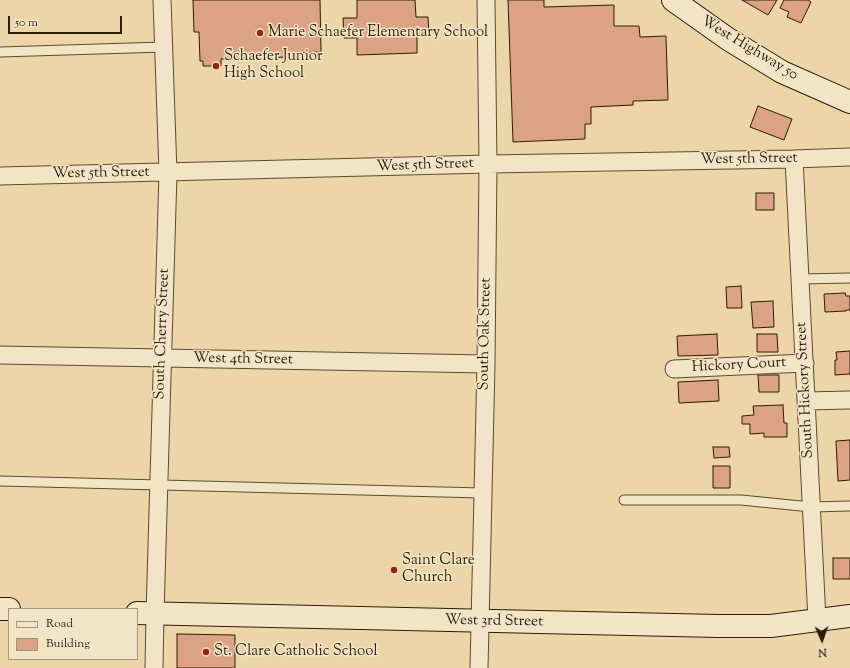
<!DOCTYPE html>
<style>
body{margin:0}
#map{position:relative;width:850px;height:668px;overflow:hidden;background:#edd5aa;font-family:"Sorts Mill Goudy",serif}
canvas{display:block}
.legend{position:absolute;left:8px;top:608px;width:130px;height:52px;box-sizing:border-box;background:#f3e4c8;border:1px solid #a49479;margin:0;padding:5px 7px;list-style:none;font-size:12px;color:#2d1c03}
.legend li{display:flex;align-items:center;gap:8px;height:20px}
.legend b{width:20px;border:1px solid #a49479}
.north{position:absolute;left:802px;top:620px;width:40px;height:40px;-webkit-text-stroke:3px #f3e4c8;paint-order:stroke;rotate:178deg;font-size:11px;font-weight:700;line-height:16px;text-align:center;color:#2d1c03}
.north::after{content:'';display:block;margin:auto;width:14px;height:18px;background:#2d1c03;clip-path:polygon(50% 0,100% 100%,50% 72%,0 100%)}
.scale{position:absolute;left:8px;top:16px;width:114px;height:18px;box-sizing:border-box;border:2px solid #2d1c03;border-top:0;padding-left:5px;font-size:12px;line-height:14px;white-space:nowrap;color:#2d1c03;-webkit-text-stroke:3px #f3e4c8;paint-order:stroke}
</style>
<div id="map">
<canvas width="850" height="668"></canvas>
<ul class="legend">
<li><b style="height:5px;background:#f3e4c8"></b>Road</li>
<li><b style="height:11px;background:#dca286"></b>Building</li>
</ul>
<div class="north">N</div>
<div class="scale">50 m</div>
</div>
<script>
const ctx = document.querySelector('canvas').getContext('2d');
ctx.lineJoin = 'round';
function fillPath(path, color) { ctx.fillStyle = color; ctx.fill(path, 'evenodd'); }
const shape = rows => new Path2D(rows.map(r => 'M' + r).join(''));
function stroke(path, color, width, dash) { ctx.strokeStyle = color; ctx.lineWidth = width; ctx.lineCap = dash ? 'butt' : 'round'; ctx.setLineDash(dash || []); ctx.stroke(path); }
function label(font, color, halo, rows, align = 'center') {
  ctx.font = font + ' "Sorts Mill Goudy",serif'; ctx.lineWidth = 3; ctx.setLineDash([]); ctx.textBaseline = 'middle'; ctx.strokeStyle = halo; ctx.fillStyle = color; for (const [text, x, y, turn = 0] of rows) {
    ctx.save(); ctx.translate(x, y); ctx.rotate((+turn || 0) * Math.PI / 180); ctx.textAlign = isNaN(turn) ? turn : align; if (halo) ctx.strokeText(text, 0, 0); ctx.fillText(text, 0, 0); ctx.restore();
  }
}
const building = shape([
 [193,0,320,0,321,52,288,53,288,57,221,59,221,66,203,66,203,61,200,61,199,32,194,32,193,0],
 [357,0,415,0,416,17,428,17,429,35,417,35,417,53,357,55,357,38,344,38,343,18,357,18,357,0],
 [508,0,544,0,544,7,614,5,614,26,639,26,640,37,666,36,668,100,633,101,633,105,591,107,591,124,585,124,585,139,513,142,508,0],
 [742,0,777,0,768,15,742,0],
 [784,0,808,0,811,2,801,23,787,17,789,12,780,8,784,0],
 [758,106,792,119,784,140,750,127,758,106],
 [756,193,774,193,774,210,756,210,756,193],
 [741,286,742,308,727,308,726,287,741,286],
 [845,293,846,296,850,296,850,310,846,310,846,311,825,312,824,294,845,293],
 [773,301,774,327,753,328,751,302,773,301],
 [717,334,718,355,678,356,677,336,717,334],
 [757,334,777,334,778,352,757,352,757,334],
 [850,351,850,374,835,375,835,360,837,360,836,352,850,351],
 [758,375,779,375,779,392,759,392,758,375],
 [718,380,719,401,679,403,678,382,718,380],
 [783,405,784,423,787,423,787,437,764,437,764,433,750,434,750,424,742,424,742,416,754,415,753,406,783,405],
 [850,440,850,480,838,481,836,441,850,440],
 [713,447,729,447,730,457,714,458,713,447],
 [713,466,730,466,730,488,713,488,713,466],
 [833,558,850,558,850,579,833,579,833,558],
 [177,634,235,635,235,668,177,668,177,634]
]);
const lane = shape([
 [0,52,164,47],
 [801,279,850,278],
 [0,481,483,493],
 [624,500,741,500,811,507,850,506]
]);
const street = shape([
 [794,159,817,620],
 [0,176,488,164,794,159,850,157],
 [0,355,486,364],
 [674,369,805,363],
 [806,401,850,400],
 [154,668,155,614,168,173,162,0],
 [479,668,486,364,488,164,486,0]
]);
const secondary = shape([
 [673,0,728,39,782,72,850,102],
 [0,609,9,609],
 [137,613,718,626,771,626,850,616]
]);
const markers = [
 [260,33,4,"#8f2418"],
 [216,66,4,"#8f2418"],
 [394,570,4,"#8f2418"],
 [206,652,4,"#8f2418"]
];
const poiNames = [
 ["Marie Schaefer Elementary School",268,33],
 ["Schaefer Junior",224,57],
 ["High School",224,74],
 ["Saint Clare",402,561],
 ["Church",402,578],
 ["St. Clare Catholic School",214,652]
];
const streetNames = [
 ["West Highway 50",749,49,31],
 ["West 5th Street",749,160,-1],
 ["West 5th Street",425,166,-2],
 ["West 5th Street",101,174,-1],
 ["South Cherry Street",163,334,-88],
 ["South Oak Street",486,334,-89],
 ["West 4th Street",243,360,1],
 ["Hickory Court",739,366,-3],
 ["South Hickory Street",806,390,-93],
 ["West 3rd Street",494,622,1]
];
fillPath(building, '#dca286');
stroke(building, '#2d1c03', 1);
stroke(lane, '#5d4a2d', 11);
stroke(street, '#5d4a2d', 19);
stroke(secondary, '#2d1c03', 24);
stroke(lane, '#f3e4c8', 9);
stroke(street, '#f3e4c8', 17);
stroke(secondary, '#f3e4c8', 22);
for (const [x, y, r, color] of markers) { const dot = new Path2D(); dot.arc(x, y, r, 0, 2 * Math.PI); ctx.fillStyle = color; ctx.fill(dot); stroke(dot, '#f3e4c8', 1.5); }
label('15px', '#2d1c03', '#f3e4c8', poiNames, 'left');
label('15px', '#2d1c03', '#f3e4c8', streetNames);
</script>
